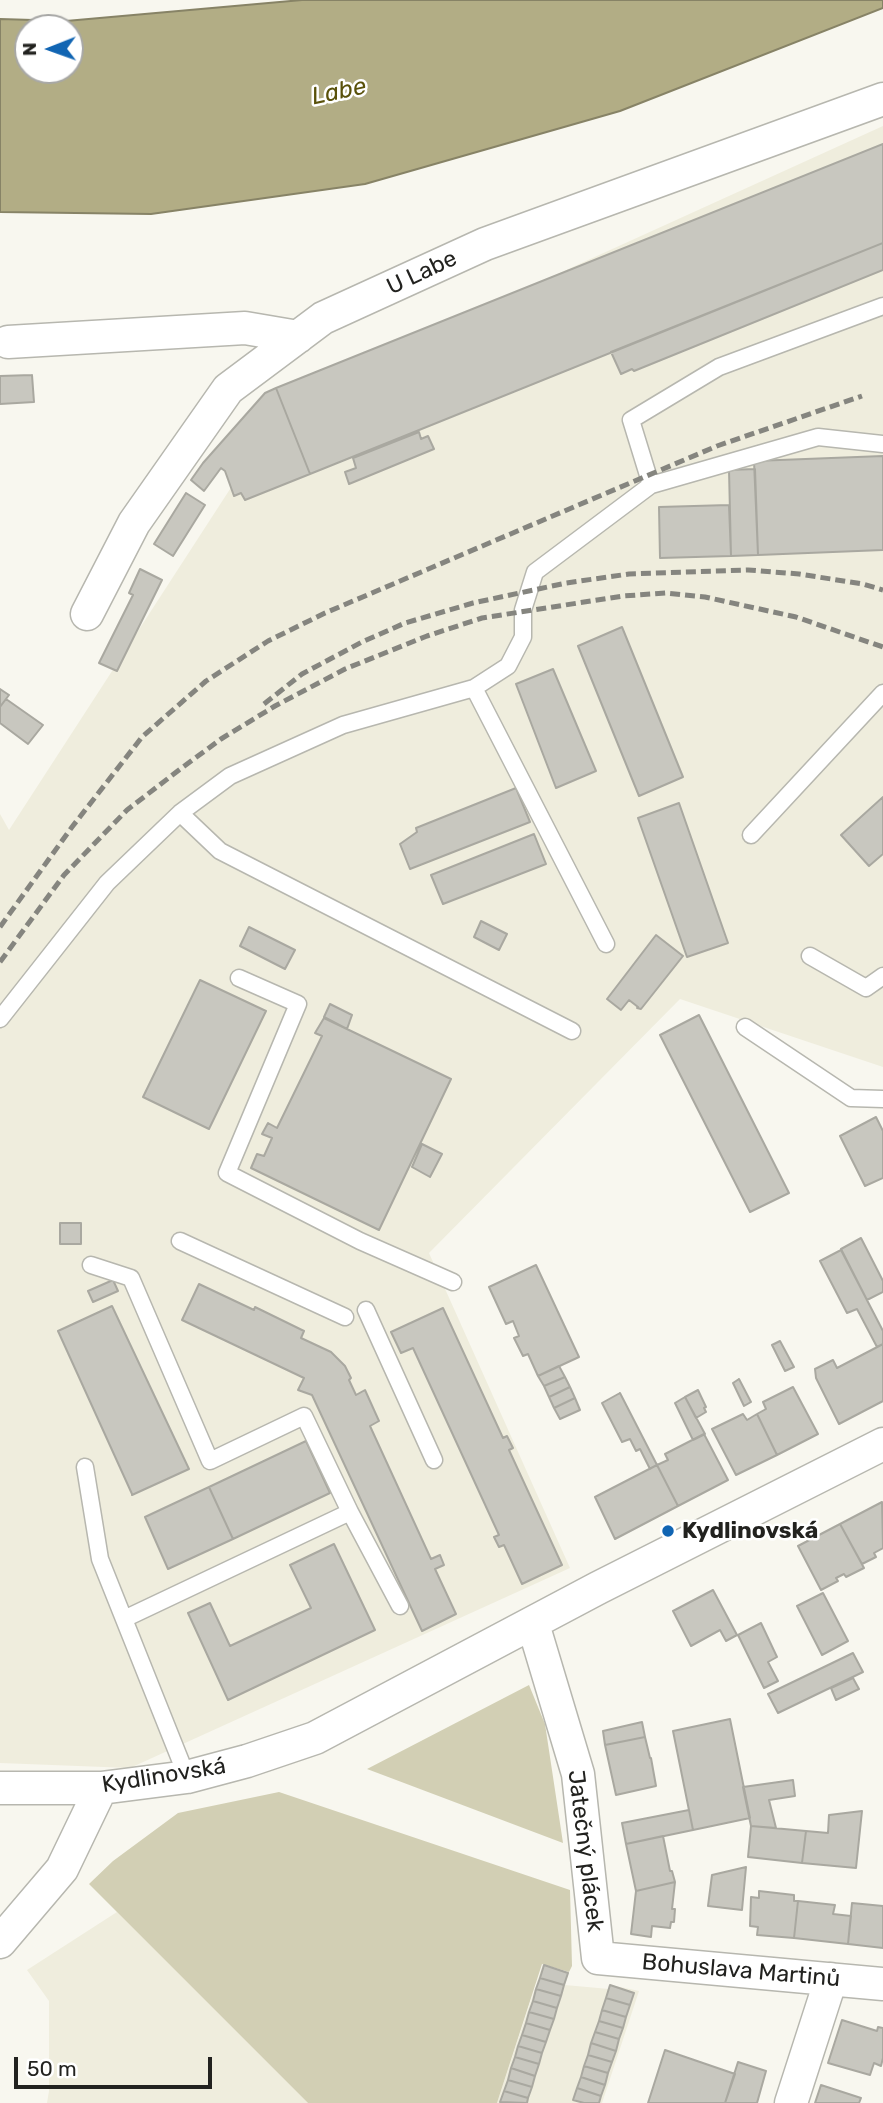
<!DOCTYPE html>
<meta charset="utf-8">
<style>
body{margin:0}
#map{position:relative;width:883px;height:2103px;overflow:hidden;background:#f8f7ef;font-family:Rubik,sans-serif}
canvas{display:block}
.north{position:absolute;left:14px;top:14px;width:70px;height:70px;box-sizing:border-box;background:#fff;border:2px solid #a7a7a5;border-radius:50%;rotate:269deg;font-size:19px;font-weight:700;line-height:28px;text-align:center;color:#22221f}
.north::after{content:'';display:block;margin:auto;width:24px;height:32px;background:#1165b3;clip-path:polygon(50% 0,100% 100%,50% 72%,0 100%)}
.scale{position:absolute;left:14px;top:2057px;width:198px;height:32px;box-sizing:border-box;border:4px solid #22221f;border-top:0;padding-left:9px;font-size:21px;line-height:24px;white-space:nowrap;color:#22221f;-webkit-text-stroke:5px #fff;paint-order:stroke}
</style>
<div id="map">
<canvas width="883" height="2103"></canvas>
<div class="north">N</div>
<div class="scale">50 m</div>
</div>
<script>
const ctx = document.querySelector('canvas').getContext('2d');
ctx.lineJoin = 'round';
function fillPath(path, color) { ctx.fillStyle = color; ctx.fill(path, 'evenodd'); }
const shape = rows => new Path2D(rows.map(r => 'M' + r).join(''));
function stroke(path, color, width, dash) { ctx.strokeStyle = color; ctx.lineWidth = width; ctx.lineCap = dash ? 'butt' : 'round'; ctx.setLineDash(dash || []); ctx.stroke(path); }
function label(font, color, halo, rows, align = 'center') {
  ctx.font = font + ' Rubik,sans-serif'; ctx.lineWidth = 5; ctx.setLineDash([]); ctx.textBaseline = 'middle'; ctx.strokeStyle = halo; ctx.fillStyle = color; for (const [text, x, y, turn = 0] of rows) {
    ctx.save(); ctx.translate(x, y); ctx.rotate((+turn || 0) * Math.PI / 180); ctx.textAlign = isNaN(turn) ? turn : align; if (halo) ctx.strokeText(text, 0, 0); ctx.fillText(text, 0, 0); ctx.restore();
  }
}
const built = shape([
 [883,126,883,1067,680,999,429,1253,570,1568,130,1768,0,1763,0,814,9,830,291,395],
 [117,1912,308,2103,47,2103,49,2091,49,2001,27,1970],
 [543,1964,569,1972,565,1985,609,1989,611,1985,639,1991,602,2103,497,2103]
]);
const green = shape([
 [529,1685,545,1724,563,1843,367,1769],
 [279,1792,570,1890,572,1966,569,1972,542,1964,497,2103,308,2103,89,1884,113,1861,178,1813]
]);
const water = shape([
 [302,0,883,0,883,8,620,111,365,184,151,214,0,212,0,19,66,21,302,0],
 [28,28,70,28,70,70,28,70,28,28]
]);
const building = shape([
 [883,144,883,243,310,474,276,388,883,144],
 [883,243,883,270,634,371,632,369,621,374,611,352,883,243],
 [32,375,34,402,0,404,0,376,32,375],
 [276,388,310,474,245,500,241,493,234,496,225,471,221,468,204,491,191,480,203,463,265,393,276,388],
 [419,432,421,439,428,436,434,449,349,484,345,472,356,468,353,458,419,432],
 [883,456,883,550,758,555,754,461,883,456],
 [755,469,758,555,731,556,729,470,755,469],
 [186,493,205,505,173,556,154,544,186,493],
 [729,505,731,556,660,558,659,507,729,505],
 [140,569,162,580,117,671,99,663,133,595,129,593,140,569],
 [622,627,683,777,639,796,578,646,622,627],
 [553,669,596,771,556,788,516,684,553,669],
 [0,689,9,695,0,707,0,689],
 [6,699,43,725,28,744,0,723,0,707,6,699],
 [516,788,530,822,410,869,400,844,417,832,416,828,516,788],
 [883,797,883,854,869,866,841,835,883,797],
 [679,803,728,943,687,957,638,818,679,803],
 [534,834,546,864,443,904,431,875,534,834],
 [481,921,507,934,499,950,474,937,481,921],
 [249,927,295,950,285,969,240,946,249,927],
 [656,935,683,956,641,1009,637,1008,638,1007,629,1000,621,1010,607,999,656,935],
 [200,980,266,1011,209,1129,143,1097,200,980],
 [330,1004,352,1015,347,1029,324,1017,330,1004],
 [699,1015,789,1193,750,1212,660,1035,699,1015],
 [324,1018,451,1079,379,1230,251,1168,257,1154,264,1156,272,1138,262,1134,268,1123,277,1128,322,1036,315,1033,324,1018],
 [876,1117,883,1131,883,1178,865,1186,840,1136,876,1117],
 [422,1144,442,1154,430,1177,412,1167,422,1144],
 [60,1223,81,1223,81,1244,60,1244,60,1223],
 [861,1238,883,1281,883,1292,867,1300,841,1249,861,1238],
 [841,1250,883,1331,883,1344,877,1347,857,1309,847,1313,820,1261,841,1250],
 [536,1265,579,1357,538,1376,528,1354,523,1356,514,1338,519,1336,513,1321,506,1324,489,1287,536,1265],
 [113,1280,118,1291,93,1302,88,1291,113,1280],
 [199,1284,254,1310,255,1307,304,1331,301,1338,331,1352,345,1366,351,1378,349,1380,356,1395,365,1390,379,1421,370,1426,431,1559,440,1555,444,1565,435,1569,456,1614,422,1631,312,1395,298,1390,304,1378,182,1320,199,1284],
 [112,1306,189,1469,132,1495,132,1494,58,1331,112,1306],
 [443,1308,503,1438,507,1436,513,1448,509,1450,562,1565,522,1584,504,1545,499,1547,494,1537,499,1535,413,1348,401,1353,391,1332,443,1308],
 [780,1341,794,1367,785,1371,772,1345,780,1341],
 [883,1344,883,1401,839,1424,816,1378,815,1369,833,1360,837,1368,883,1344],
 [559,1366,565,1377,544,1386,538,1376,559,1366],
 [565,1377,570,1387,549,1397,544,1386,565,1377],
 [739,1379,751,1402,744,1406,733,1383,739,1379],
 [570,1387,575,1398,554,1408,549,1397,570,1387],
 [793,1387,818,1434,777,1455,757,1414,766,1409,763,1402,793,1387],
 [698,1390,706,1407,704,1408,706,1412,696,1418,685,1397,698,1390],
 [620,1393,657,1465,650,1469,640,1449,636,1451,630,1439,622,1442,602,1403,620,1393],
 [685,1397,705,1434,693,1440,675,1403,685,1397],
 [575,1398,580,1410,560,1419,554,1408,575,1398],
 [743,1414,747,1420,757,1414,777,1455,736,1475,712,1429,743,1414],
 [704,1434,728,1480,678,1506,657,1465,668,1460,665,1454,704,1434],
 [306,1441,330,1493,233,1539,209,1487,306,1441],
 [657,1465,678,1506,615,1539,595,1497,657,1465],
 [209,1487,233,1539,168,1569,145,1517,209,1487],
 [882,1502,883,1548,874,1553,876,1557,862,1564,840,1524,882,1502],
 [840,1524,864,1568,846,1577,844,1574,836,1578,838,1581,821,1590,798,1546,840,1524],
 [334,1544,375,1630,228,1700,188,1613,210,1603,230,1646,311,1608,290,1565,334,1544],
 [713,1590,737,1635,726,1641,720,1630,691,1646,673,1611,713,1590],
 [823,1593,848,1641,822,1655,797,1606,823,1593],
 [761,1623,777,1657,768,1662,778,1681,764,1688,738,1635,761,1623],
 [853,1653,863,1672,778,1713,768,1694,853,1653],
 [853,1678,859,1689,836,1700,831,1688,853,1678],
 [730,1719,750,1818,693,1830,673,1731,730,1719],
 [642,1722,645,1737,605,1745,603,1731,642,1722],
 [645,1737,650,1758,651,1758,656,1786,616,1795,605,1745,645,1737],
 [793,1780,795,1796,769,1800,776,1828,751,1826,743,1787,793,1780],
 [689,1810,693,1830,626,1844,622,1823,689,1810],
 [862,1811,856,1868,802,1863,806,1831,828,1833,829,1815,862,1811],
 [751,1826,806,1831,802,1863,748,1857,751,1826],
 [663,1836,670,1871,672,1871,675,1882,636,1891,626,1844,663,1836],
 [746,1867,742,1910,708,1906,712,1875,746,1867],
 [675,1882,672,1909,675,1909,674,1922,671,1922,670,1928,652,1926,651,1937,631,1934,636,1891,675,1882],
 [759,1891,794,1895,794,1901,798,1901,794,1938,757,1935,758,1927,750,1926,751,1897,759,1898,759,1891],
 [798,1901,835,1905,833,1914,851,1916,848,1944,794,1938,798,1901],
 [852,1903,883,1906,883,1948,848,1944,852,1903],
 [544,1965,568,1973,564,1985,540,1978,544,1965],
 [540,1978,564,1985,561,1996,536,1989,540,1978],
 [610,1985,634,1993,630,2005,606,1998,610,1985],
 [536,1989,561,1996,557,2008,533,2001,536,1989],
 [606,1998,630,2005,626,2017,602,2010,606,1998],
 [533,2001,557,2008,554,2019,529,2012,533,2001],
 [602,2010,626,2017,623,2028,599,2021,602,2010],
 [529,2012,554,2019,550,2030,526,2023,529,2012],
 [842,2020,877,2031,878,2027,883,2028,883,2058,881,2066,874,2063,870,2075,828,2063,842,2020],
 [599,2021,623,2028,619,2039,595,2032,599,2021],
 [526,2023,550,2030,546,2042,522,2035,526,2023],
 [595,2032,619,2039,616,2051,591,2043,595,2032],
 [522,2035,546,2042,542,2053,518,2046,522,2035],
 [591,2043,616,2051,612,2062,588,2055,591,2043],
 [518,2046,542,2053,539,2064,515,2057,518,2046],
 [665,2050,735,2074,725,2103,648,2103,665,2050],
 [588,2055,612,2062,608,2073,584,2066,588,2055],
 [515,2057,539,2064,535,2076,511,2068,515,2057],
 [738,2062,766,2071,757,2103,725,2103,738,2062],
 [584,2066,608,2073,605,2085,581,2077,584,2066],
 [511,2068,535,2076,532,2087,508,2080,511,2068],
 [581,2077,605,2085,601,2096,577,2088,581,2077],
 [508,2080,532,2087,528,2098,504,2091,508,2080],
 [821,2085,861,2098,859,2103,815,2103,821,2085],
 [577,2088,601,2096,599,2103,584,2103,573,2100,577,2088],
 [504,2091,528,2098,527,2103,500,2102,504,2091]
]);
const service = shape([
 [651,485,631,420,719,367,883,306],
 [180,813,220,851,572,1031],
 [751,835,883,693],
 [606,944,474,688,508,666,523,637,523,610,535,572,651,485,818,437,883,444],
 [810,956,866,988,883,976],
 [239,978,298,1004,227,1173,360,1241,453,1282],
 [0,1019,107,883,180,813,230,776,343,725,474,688],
 [745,1027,851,1098,883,1099],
 [180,1241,345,1317],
 [91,1265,131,1278,210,1461,304,1416,350,1512,400,1606],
 [366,1310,434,1460],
 [85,1467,100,1559,187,1777],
 [124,1619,350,1512]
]);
const minor = shape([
 [8,342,245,328,298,337],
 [87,614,134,523,228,389,323,318,485,244,883,99],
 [533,1624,578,1774,598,1958,883,1984],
 [0,1788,101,1788,187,1777,247,1761,315,1738,598,1588,883,1444],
 [0,1942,62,1869,101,1788],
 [791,2103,831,1979]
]);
const rail = shape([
 [264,704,302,674,362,642,405,623,473,603,566,583,629,574,748,570,799,574,863,584,883,590],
 [0,927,72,827,142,737,206,681,268,641,325,613,717,446,862,396],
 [0,962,64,875,127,810,179,770,221,739,275,706,345,669,427,636,482,618,623,596,666,593,705,597,796,617,883,647]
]);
const markers = [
 [668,1531,7,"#1165b3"]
];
const streetNames = [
 ["U Labe",422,273,-25],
 ["Kydlinovská",164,1776,-9],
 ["Jatečný plácek",585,1851,83],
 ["Bohuslava Martinů",741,1971,5]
];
const poiNames = [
 ["Kydlinovská",682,1531]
];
const waterNames = [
 ["Labe",339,92,-12]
];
fillPath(built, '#efeddd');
fillPath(green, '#d2cfb4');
fillPath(water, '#b2ad85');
stroke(water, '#878366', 2);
fillPath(building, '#c8c7bf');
stroke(building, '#a9a8a0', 2);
stroke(service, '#b7b7af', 19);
stroke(minor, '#b7b7af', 35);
stroke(service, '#fff', 16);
stroke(minor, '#fff', 32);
stroke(rail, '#85857f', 5, [10, 5]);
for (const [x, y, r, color] of markers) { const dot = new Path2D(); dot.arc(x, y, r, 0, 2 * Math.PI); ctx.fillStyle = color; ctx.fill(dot); stroke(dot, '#fff', 2.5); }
label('23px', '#22221f', '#fff', streetNames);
label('bold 23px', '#22221f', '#fff', poiNames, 'left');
label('italic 24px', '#59510a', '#fff', waterNames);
</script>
